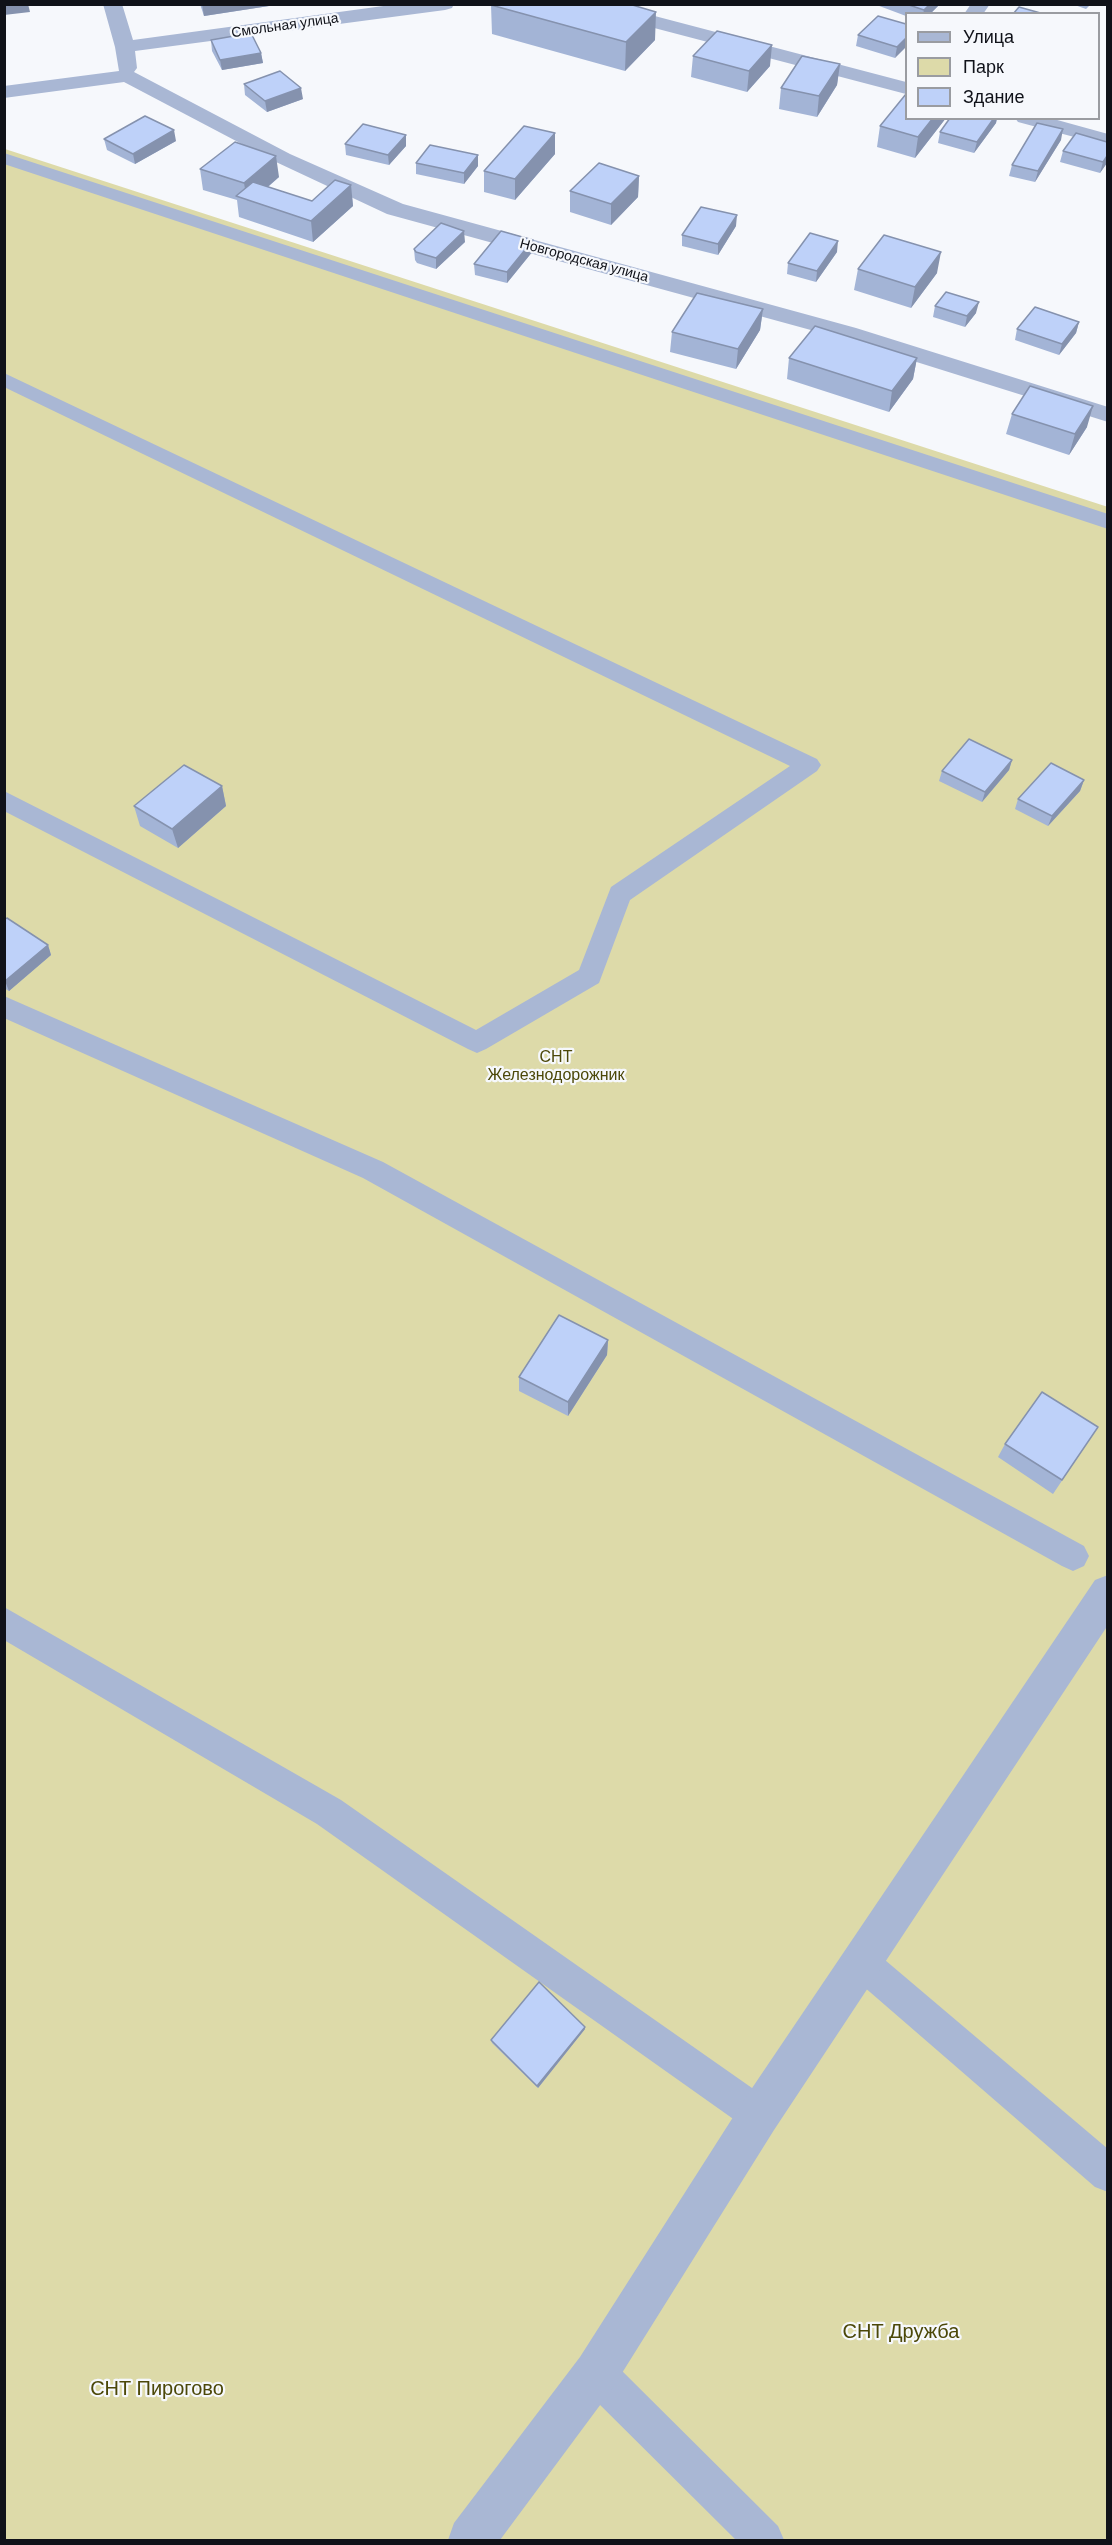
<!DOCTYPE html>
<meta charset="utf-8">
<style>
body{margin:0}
#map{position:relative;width:1112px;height:2545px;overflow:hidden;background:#f6f8fc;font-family:"DM Sans",sans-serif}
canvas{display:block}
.frame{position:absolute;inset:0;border:6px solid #101219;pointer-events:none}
.legend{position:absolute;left:905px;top:12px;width:195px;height:108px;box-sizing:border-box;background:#f6f8fc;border:2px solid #9a9ca1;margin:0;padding:8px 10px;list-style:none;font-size:18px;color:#101219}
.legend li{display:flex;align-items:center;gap:12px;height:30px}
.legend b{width:30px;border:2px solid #9a9ca1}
</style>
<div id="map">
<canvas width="1112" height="2545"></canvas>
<div class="frame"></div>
<ul class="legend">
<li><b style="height:8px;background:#a9b7d4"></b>Улица</li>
<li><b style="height:16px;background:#dddaa9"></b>Парк</li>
<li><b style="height:16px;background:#bed1f9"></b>Здание</li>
</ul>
</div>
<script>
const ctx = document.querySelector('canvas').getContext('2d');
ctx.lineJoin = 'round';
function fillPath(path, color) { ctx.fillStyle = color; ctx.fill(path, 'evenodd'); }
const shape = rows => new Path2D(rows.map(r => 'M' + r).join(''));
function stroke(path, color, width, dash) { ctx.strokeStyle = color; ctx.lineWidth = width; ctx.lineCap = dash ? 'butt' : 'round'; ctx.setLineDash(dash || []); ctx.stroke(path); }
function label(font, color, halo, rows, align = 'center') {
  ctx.font = font + ' "DM Sans",sans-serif'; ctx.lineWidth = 4.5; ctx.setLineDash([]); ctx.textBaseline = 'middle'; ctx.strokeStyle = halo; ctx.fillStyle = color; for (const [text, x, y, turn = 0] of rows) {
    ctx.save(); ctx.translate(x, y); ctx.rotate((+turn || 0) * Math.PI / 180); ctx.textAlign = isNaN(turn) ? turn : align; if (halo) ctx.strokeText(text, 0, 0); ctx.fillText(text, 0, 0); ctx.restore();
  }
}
const green = shape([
 [5,149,1108,507,1107,2540,5,2540]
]);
const service = shape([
 [4,153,1108,514,1108,529,4,164,4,153],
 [4,373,817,759,821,765,817,771,630,900,599,983,486,1049,477,1053,468,1049,4,811,4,791,476,1030,579,970,611,887,790,766,4,387,4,373],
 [4,996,383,1162,1084,1546,1089,1556,1084,1566,1073,1571,1062,1566,363,1178,4,1018,4,996],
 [4,1607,341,1800,772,2102,777,2115,772,2128,759,2133,746,2128,317,1824,4,1640,4,1607],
 [860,1943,872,1949,1108,2149,1108,2192,1095,2187,848,1973,842,1961,848,1949,860,1943],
 [596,2354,610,2359,778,2526,784,2540,736,2540,582,2387,577,2373,582,2359,596,2354]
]);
const minor = shape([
 [103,4,122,4,133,40,398,4,454,4,452,8,445,10,135,51,137,68,134,72,290,154,403,204,856,328,1108,407,1108,422,840,338,387,214,276,162,124,82,4,98,4,86,119,71,115,47,103,4],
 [576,4,609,4,906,82,906,94,578,8,576,4],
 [971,4,990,4,983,14,964,14,971,4],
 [1015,118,1050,118,1108,134,1108,146,1018,122,1015,118],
 [1108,1575,1108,1625,774,2130,612,2389,500,2540,448,2540,454,2523,580,2357,744,2100,1095,1580,1108,1575]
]);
const wall = shape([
 [200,4,282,4,204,16],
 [874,4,940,4,930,14,906,14,906,16],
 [1072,4,1091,4,1086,9],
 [491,5,655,40,625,71,492,34],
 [906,24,895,58,856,46,858,35],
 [211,40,261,53,263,63,222,70,212,51],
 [693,56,770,66,747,92,691,77],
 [840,64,837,85,817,117,779,109,781,88],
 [244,84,303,99,267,112,245,95],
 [946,118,915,158,877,147,880,126],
 [950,118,997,118,996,123,974,153,938,143,940,132],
 [555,133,555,154,515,200,484,192,484,171],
 [104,139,176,141,135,164,107,150],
 [1061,140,1035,182,1009,176,1012,165],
 [345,144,406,146,389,165,346,155],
 [1063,151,1107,163,1100,173,1060,162],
 [478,155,478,166,464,184,416,174,416,163],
 [200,169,279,177,268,187,312,201,351,185,353,206,313,242,239,217,237,200,203,190],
 [639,176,638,197,611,225,570,212,570,191],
 [736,226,718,255,682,246,682,235],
 [533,240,533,251,507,283,475,275,474,264],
 [465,242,436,269,417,263,415,260,414,249],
 [837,252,816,282,787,274,788,263],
 [858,269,937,273,911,308,854,290],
 [935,306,976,313,965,327,933,317],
 [763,309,760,330,736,369,670,352,672,332],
 [1079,322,1076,333,1059,355,1015,340,1017,329],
 [789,358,917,358,913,379,889,412,787,379],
 [1012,414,1087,427,1069,455,1006,434],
 [1012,760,1009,770,982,802,939,781,942,771],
 [1084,780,1080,791,1048,826,1015,809,1018,799],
 [222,786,226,806,178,848,140,826,134,806],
 [4,920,48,945,51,955,9,991,4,988],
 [608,1340,607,1355,568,1416,519,1391,519,1377],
 [1098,1427,1053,1494,998,1457,1005,1444],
 [585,2027,585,2029,538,2088,492,2043,491,2040]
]);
const shadedWall = shape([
 [4,4,28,4,30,12,4,15],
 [202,4,282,4,204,16],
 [930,4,940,4,930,14,923,14,924,10],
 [656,12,655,40,625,71,626,42],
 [906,38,906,47,895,58,897,47],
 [772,45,770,66,747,92,749,71],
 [261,53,263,63,222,70,220,60],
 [840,64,837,85,817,117,819,96],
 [301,88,303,99,267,112,265,101],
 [933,118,946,118,915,158,918,137],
 [994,118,997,118,996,123,974,153,977,142],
 [1063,129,1061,140,1035,182,1038,171],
 [174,130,176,141,135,164,133,154],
 [555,133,555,154,515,200,515,179],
 [406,135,406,146,389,165,388,155],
 [478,155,478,166,464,184,464,173],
 [276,156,279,177,251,201,247,200,244,183],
 [1107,156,1107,163,1100,173,1103,162],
 [639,176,638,197,611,225,611,204],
 [351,185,353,206,313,242,311,221],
 [737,215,736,226,718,255,718,244],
 [464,231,465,242,436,269,436,258],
 [533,240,533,251,507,283,507,272],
 [838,241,837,252,816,282,817,271],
 [941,252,937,273,911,308,915,287],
 [979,302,976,313,965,327,967,316],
 [763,309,760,330,736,369,738,349],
 [1079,322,1076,333,1059,355,1062,344],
 [917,358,913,379,889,412,892,391],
 [1093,406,1087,427,1069,455,1075,434],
 [1012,760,1009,770,982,802,985,792],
 [1084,780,1080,791,1048,826,1052,816],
 [222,786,226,806,178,848,172,829],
 [48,945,51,955,9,991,5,981],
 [608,1340,607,1355,568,1416,568,1402],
 [585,2027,585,2029,538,2088,537,2086]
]);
const building = shape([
 [492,4,629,4,656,12,626,42,491,5,492,4],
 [906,4,930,4,924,10,906,4],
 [1019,7,1044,14,1013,14,1019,7],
 [878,16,906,24,906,38,897,47,858,35,878,16],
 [717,31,772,45,749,71,693,56,717,31],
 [251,33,261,53,220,60,211,40,251,33],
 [802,56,840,64,819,96,781,88,802,56],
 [280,71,301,88,265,101,244,84,280,71],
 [906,94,906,118,933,118,918,137,880,126,906,94],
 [145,116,174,130,133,154,104,139,145,116],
 [950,118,994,118,977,142,940,132,950,118],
 [1037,123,1063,129,1038,171,1012,165,1037,123],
 [363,124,406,135,388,155,345,144,363,124],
 [524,126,555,133,515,179,484,171,524,126],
 [1076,133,1107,142,1107,156,1103,162,1063,151,1076,133],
 [235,142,276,156,244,183,200,169,235,142],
 [430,145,478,155,464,173,416,163,430,145],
 [599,163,639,176,611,204,570,191,599,163],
 [335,180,351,185,311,221,236,196,253,182,312,201,335,180],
 [701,207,737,215,718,244,682,235,701,207],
 [441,223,464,231,436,258,416,252,414,249,441,223],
 [501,231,533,240,507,272,474,264,501,231],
 [810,233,838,241,817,271,788,263,810,233],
 [884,235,941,252,915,287,858,269,884,235],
 [946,292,979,302,967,316,935,306,946,292],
 [697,293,763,309,738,349,672,332,697,293],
 [1035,307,1079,322,1062,344,1017,329,1035,307],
 [815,326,917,358,892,391,789,358,815,326],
 [1030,386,1093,406,1075,434,1012,414,1030,386],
 [969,739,1012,760,985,792,942,771,969,739],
 [1051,763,1084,780,1052,816,1018,799,1051,763],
 [184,765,222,786,172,829,134,806,184,765],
 [7,918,48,945,5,981,4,981,4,920,7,918],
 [559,1315,608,1340,568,1402,519,1377,559,1315],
 [1042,1392,1098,1427,1062,1480,1005,1444,1042,1392],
 [539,1982,585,2027,537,2086,491,2040,539,1982]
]);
const farStreetnames = [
 ["Смольная улица",285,26,-8],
 ["Новгородская улица",584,261,15]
];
const parkNames = [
 ["СНТ",556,1058],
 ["Железнодорожник",556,1076]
];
const nearParknames = [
 ["СНТ Дружба",901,2333],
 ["СНТ Пирогово",157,2390]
];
fillPath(green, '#dddaa9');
fillPath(service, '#a9b7d4');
fillPath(minor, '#a9b7d4');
fillPath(wall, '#a3b4d6');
fillPath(shadedWall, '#8592ae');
fillPath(building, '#bed1f9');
stroke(building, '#8592ae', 1.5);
label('14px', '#101219', '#f6f8fc', farStreetnames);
label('16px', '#4c4809', '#f6f8fc', parkNames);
label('20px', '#4c4809', '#f6f8fc', nearParknames);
</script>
